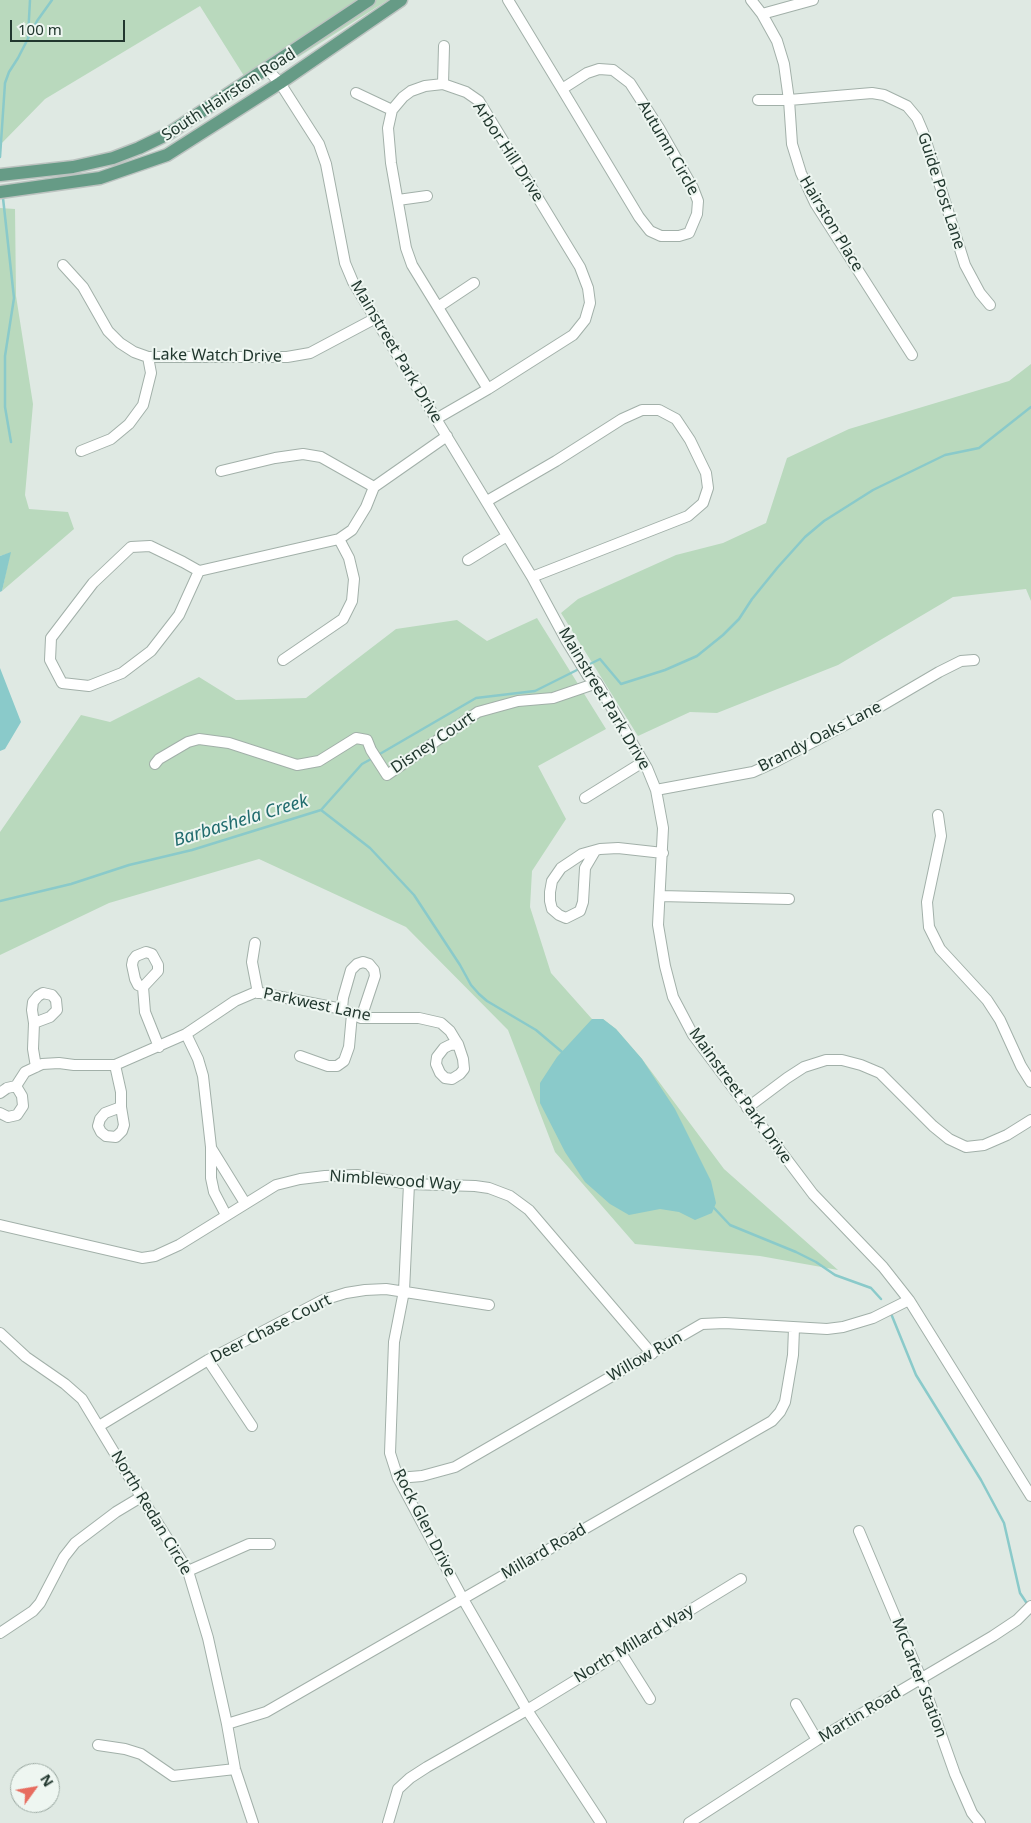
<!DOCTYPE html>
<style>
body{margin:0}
#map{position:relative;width:1031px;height:1823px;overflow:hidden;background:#dfe9e3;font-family:"Noto Sans",sans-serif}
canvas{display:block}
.north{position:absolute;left:10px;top:1763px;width:50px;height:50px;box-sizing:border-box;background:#eef6f1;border:1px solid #9caaa3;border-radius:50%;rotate:58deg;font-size:14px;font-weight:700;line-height:20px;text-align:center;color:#21372e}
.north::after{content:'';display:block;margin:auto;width:18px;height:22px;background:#e76c5f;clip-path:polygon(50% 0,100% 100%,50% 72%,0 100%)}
.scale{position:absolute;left:10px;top:20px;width:115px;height:22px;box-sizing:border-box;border:2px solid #21372e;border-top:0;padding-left:6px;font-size:15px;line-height:18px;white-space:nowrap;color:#21372e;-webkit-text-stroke:4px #eef6f1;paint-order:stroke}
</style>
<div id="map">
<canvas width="1031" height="1823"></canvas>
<div class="north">N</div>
<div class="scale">100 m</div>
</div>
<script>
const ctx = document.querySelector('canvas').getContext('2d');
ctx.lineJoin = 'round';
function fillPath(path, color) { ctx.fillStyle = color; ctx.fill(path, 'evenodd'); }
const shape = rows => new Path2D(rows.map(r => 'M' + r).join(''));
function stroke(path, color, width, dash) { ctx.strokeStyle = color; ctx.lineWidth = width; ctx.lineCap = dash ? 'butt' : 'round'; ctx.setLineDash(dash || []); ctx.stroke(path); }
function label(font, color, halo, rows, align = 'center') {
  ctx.font = font + ' "Noto Sans",sans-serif'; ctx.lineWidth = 4; ctx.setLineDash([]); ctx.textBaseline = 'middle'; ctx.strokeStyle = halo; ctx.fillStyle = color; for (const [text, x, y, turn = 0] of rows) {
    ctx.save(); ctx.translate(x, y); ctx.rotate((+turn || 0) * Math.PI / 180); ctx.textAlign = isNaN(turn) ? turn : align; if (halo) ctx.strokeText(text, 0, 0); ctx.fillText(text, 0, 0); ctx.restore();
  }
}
const green = shape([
 [0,0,388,0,251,87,200,6,45,99,0,145],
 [0,208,15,209,16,296,33,404,25,495,29,509,68,512,74,529,2,591,10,553,0,556],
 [1031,364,1031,601,1026,589,953,597,838,665,717,713,690,712,638,736,561,613,578,599,676,555,723,543,766,523,787,458,849,429,1009,381],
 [537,618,606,729,538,766,566,819,532,871,530,907,551,973,592,1019,603,1019,616,1029,642,1059,724,1169,838,1270,760,1256,635,1244,555,1152,508,1030,406,927,259,859,109,903,0,955,0,832,81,715,110,722,199,677,236,700,306,698,396,629,457,620,487,641]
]);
const water = shape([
 [11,552,2,591,0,592,0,556],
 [0,668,21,722,5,749,0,751],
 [592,1019,603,1019,616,1029,642,1059,675,1109,711,1181,716,1203,712,1213,695,1220,679,1212,660,1209,629,1215,610,1204,585,1182,565,1152,540,1103,540,1083,557,1057]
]);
const stream = shape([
 [28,37,30,0],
 [0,157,5,83,9,72,18,58,37,21,52,0],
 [3,198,14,298,5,356,5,407,11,442],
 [584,667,600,659,621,684,665,670,697,656,723,635,739,619,752,599,778,567,805,537,824,521,873,490,945,455,979,448,1031,407],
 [378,755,476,698,535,691,579,669],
 [321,810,370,848,414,895,460,965,471,985,479,994,487,1001,536,1030,562,1052],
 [0,901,71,884,129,865,192,850,321,810,362,764,373,758],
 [714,1208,730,1225,796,1252,816,1262,835,1275,871,1288,881,1299],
 [892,1316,916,1375,981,1480,1004,1523,1020,1593,1026,1602]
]);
const minor = shape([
 [508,0,562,89],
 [751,0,762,14,777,41,784,64,789,100,792,144,801,173,815,203,912,355],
 [762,14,813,0],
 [267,69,280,83,319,144,326,164,345,263,353,282,532,577,566,640,588,676,597,683,647,768,656,790,663,828,658,925,665,966,673,997,693,1035,813,1194,883,1267,909,1300,1031,1496],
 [599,69,613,70,630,83,659,128,693,188,698,201,697,214,689,233,679,236,661,236,650,231,639,217,562,89,587,73,599,69],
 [443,84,444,46],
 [356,93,392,110],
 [758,100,789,100,872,93,884,95,907,106,917,118,923,132,965,265,980,293,990,305],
 [398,200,427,196],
 [63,265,83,287,108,331,120,343,134,352,148,357,287,357,310,353,374,319],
 [438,307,474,283],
 [436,419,488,389,573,335,585,320,590,303,588,288,580,267,479,101,466,92,443,84,425,86,411,91,403,97,392,110,388,128,391,163,406,248,412,265,488,389],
 [81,451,111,439,129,424,143,405,151,373,148,357],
 [221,471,275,458,303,454,321,457,374,487],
 [487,501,556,461,622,419,642,410,659,410,676,419,690,440,706,473,708,488,703,503,688,516,532,577],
 [150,546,183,562,199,571,179,615,151,651,122,673,89,686,62,683,50,660,51,638,93,583,131,547,150,546],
 [468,560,507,536],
 [199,571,339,539,352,530,366,507,374,487,447,436],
 [283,660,343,619,352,601,354,579,349,558,339,539],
 [155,764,159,759,188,742,199,739,229,743,297,765,319,761,356,738,367,740,371,750,387,775,478,712,518,701,553,698,597,683],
 [656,790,753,772,775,762,881,706,939,672,961,661,974,660],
 [585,798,643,762],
 [938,815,941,836,927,902,929,927,940,949,987,1000,1000,1020,1021,1066,1031,1082],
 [595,851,585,868,583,902,580,911,566,918,559,915,552,909,550,901,550,892,552,881,561,868,582,854,600,849,618,848,663,853],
 [660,896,789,899],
 [255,943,252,962,258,993],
 [143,987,138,985,135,979,132,965,133,960,136,956,146,952,152,954,158,965,158,971,143,987,145,1012,159,1047],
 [342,1009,343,998,351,970,357,964,363,962,369,964,374,970,375,976,361,1018],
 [34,1023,32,1010,33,1002,38,996,43,993,52,995,56,1000,57,1010,50,1017,34,1023,33,1049,36,1067],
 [186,1034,198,1059,203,1076,211,1147,211,1178,214,1192,226,1215],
 [300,1056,328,1066,337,1066,344,1061,349,1047,352,1014],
 [115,1065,121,1092,121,1107,124,1125,122,1131,116,1137,106,1136,101,1132,98,1126,100,1119,105,1113,121,1107],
 [16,1086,25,1072,42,1064,59,1063,74,1065,115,1065,186,1034,235,1001,256,992,342,1009,361,1018,419,1018,441,1023,450,1031,456,1041,458,1044,463,1059,464,1069,460,1074,452,1079,445,1078,440,1073,436,1064,437,1057,444,1048,450,1045,458,1044],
 [0,1093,7,1088,16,1086],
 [747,1108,787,1078,804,1067,826,1060,842,1060,861,1065,880,1073,933,1126,949,1139,966,1147,984,1145,1007,1135,1031,1120],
 [0,1113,8,1117,17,1115,23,1106,22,1096,16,1086],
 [211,1148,245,1203],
 [409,1184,404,1291,394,1342,390,1453,398,1478,463,1599,527,1710,601,1823],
 [0,1225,142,1258,155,1256,179,1245,276,1185,300,1179,325,1176,357,1175,409,1184,475,1186,489,1188,510,1196,529,1210,652,1354],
 [0,1333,26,1357,65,1384,82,1399,141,1497,188,1571,208,1638,227,1724,235,1769,253,1823],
 [208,1360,252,1426],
 [99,1426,208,1360,323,1300,346,1293,365,1290,386,1289,489,1305],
 [398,1478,422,1476,455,1467,702,1324,725,1323,827,1329,843,1327,873,1318,909,1300],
 [859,1531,921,1678,955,1774,972,1813,980,1823],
 [188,1571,249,1544,270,1544],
 [0,1633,33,1611,40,1603,64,1557,75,1543,116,1512,141,1497],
 [621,1653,650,1699],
 [796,1704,817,1740],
 [227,1724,266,1712,772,1421,780,1412,785,1402,793,1355,794,1328],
 [98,1745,125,1749,141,1754,173,1776,235,1769],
 [388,1823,398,1789,410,1778,427,1767,527,1710,741,1579],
 [689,1823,817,1740,993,1636,1017,1620,1031,1606]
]);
const major = shape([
 [0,175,73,167,113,158,139,148,168,134,369,0],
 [0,192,100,178,167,155,280,83,401,0]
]);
const streetNames = [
 ["South Hairston Road",229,95,-33],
 ["Autumn Circle",668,148,60],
 ["Arbor Hill Drive",508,152,57],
 ["Guide Post Lane",941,191,72],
 ["Hairston Place",831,224,59],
 ["Mainstreet Park Drive",396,352,59],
 ["Lake Watch Drive",217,356,1],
 ["Mainstreet Park Drive",604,699,59],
 ["Brandy Oaks Lane",820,737,-27],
 ["Disney Court",433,743,-34],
 ["Parkwest Lane",317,1005,12],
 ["Mainstreet Park Drive",740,1096,54],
 ["Nimblewood Way",395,1181,4],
 ["Deer Chase Court",271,1329,-27],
 ["Willow Run",645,1357,-30],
 ["North Redan Circle",151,1513,59],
 ["Rock Glen Drive",424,1523,63],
 ["Millard Road",544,1552,-30],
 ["North Millard Way",634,1644,-31],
 ["McCarter Station",919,1678,69],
 ["Martin Road",860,1715,-31]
];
const waterNames = [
 ["Barbashela Creek",241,821,-17]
];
fillPath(green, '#b9d9bd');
fillPath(water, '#8acaca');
stroke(stream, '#8acaca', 2.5);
stroke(minor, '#a2b0a9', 12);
stroke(major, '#bcc3c0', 15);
stroke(minor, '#fff', 10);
stroke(major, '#669b86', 12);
label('16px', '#21372e', '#eef6f1', streetNames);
label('italic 18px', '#216c6e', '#eef6f1', waterNames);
</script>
